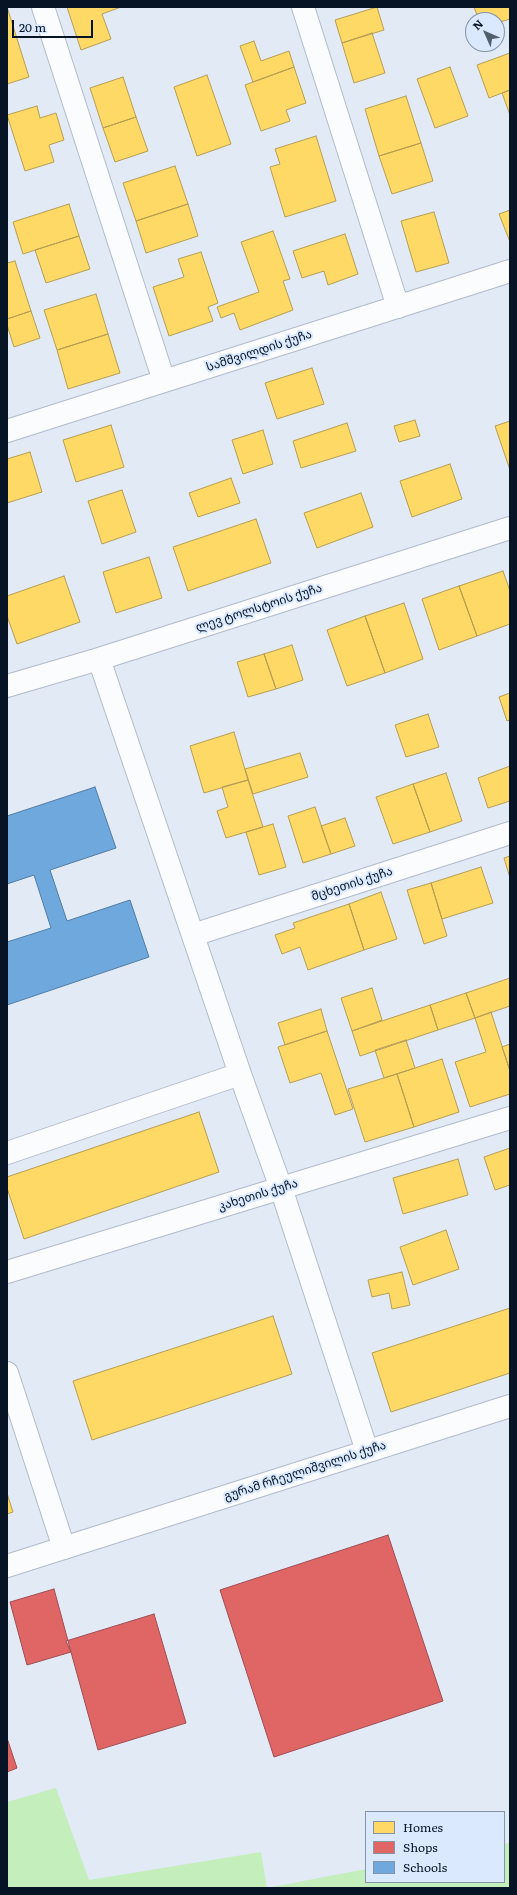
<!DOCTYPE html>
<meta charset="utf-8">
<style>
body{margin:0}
#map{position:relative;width:517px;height:1895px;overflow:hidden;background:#e2eaf6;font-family:Literata,serif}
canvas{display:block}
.frame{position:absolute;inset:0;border:8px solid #071425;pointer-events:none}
.legend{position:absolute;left:365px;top:1811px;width:140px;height:72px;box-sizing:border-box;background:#dae9fe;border:1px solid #8694a7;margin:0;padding:5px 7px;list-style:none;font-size:12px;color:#071425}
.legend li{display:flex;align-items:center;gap:8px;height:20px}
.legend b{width:20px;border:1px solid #8694a7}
.north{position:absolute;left:465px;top:12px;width:40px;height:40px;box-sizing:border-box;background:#dae9fe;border:1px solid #8694a7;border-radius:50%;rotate:315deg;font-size:11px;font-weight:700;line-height:16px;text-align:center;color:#071425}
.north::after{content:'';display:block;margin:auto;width:14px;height:18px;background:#545f6e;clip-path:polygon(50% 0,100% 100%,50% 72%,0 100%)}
.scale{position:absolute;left:12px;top:20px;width:81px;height:18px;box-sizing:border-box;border:2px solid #071425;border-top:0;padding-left:5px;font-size:12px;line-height:14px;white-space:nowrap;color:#071425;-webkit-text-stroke:3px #dae9fe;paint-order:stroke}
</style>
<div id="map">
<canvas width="517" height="1895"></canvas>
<div class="frame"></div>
<ul class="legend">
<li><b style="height:11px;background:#ffd966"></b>Homes</li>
<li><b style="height:11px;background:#e06666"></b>Shops</li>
<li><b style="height:11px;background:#6fa8dc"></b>Schools</li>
</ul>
<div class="north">N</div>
<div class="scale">20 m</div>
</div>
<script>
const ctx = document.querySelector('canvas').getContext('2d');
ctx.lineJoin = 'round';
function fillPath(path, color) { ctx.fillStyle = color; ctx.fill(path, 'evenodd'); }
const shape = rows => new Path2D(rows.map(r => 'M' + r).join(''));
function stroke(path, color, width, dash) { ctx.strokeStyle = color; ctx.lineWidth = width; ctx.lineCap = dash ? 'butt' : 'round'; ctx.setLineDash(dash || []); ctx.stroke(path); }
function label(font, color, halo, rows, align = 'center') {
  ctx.font = font + ' Literata,"Noto Sans Georgian",serif'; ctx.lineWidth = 4; ctx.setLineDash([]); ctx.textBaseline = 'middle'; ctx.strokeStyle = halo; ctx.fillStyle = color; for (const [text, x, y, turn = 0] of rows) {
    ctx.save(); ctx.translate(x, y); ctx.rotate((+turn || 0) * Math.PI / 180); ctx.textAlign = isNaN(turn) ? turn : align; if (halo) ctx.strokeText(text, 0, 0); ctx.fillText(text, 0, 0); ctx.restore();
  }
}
const green = shape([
 [56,1788,89,1880,261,1852,267,1888,366,1869,366,1882,504,1882,504,1844,510,1843,510,1888,7,1888,7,1802]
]);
const homes = shape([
 [67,7,121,7,102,14,111,39,81,50,67,7],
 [377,7,384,30,342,43,335,20,377,7],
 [474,7,510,7,510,19,497,23,497,20,479,20,474,7],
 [8,10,29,77,7,84,7,11,8,10],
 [372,33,385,73,354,83,342,43,372,33],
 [254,41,261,61,289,51,294,67,253,82,240,46,254,41],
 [510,53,510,90,489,98,477,65,510,53],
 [294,67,306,103,286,110,290,121,261,131,245,85,294,67],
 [450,67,468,116,435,128,417,79,450,67],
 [207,75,231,144,197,156,174,87,207,75],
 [123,77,136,117,103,128,90,88,123,77],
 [510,90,510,115,502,93,510,90],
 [406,96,421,143,379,156,365,109,406,96],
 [37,106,40,118,56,113,64,140,49,145,54,162,25,171,7,115,37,106],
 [136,117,148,151,115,162,103,128,136,117],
 [316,136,336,201,285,217,270,167,280,164,275,149,316,136],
 [421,143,433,181,392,194,379,156,421,143],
 [175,166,188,204,136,221,123,183,175,166],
 [69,204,79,236,23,254,13,222,69,204],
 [188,204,198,236,146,253,136,221,188,204],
 [510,210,510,242,499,214,510,210],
 [434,212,449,263,416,272,401,221,434,212],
 [273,231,290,279,283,281,293,310,240,330,234,313,221,318,217,307,259,292,241,242,273,231],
 [345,234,358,274,328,285,324,271,302,278,293,251,345,234],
 [79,236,90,269,46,283,35,250,79,236],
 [201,252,218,303,208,307,213,321,169,336,153,287,184,277,178,259,201,252],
 [15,261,31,311,7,319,7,263,15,261],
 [96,294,108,334,57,350,44,310,96,294],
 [31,311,40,338,14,347,7,325,7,319,31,311],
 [108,334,120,373,68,389,57,350,108,334],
 [312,368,324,404,277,419,265,383,312,368],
 [415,420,420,436,399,442,394,426,415,420],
 [510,421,510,470,495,426,510,421],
 [347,423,356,451,301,468,293,441,347,423],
 [111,425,124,467,76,482,63,440,111,425],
 [263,430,273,464,243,474,232,440,263,430],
 [30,452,42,492,7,503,7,459,30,452],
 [450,464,462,499,412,517,400,481,450,464],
 [231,478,240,503,198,517,189,493,231,478],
 [122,490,136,532,102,544,88,501,122,490],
 [361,493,373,527,317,548,304,513,361,493],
 [256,519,271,563,188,591,173,547,256,519],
 [149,557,162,598,116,613,103,572,149,557],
 [503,571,510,591,510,624,477,636,459,586,503,571],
 [64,576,80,622,17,644,7,616,7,596,64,576],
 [459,586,477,636,439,650,422,599,459,586],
 [404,603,423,659,385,673,365,616,404,603],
 [365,616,385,673,347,686,327,630,365,616],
 [292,645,303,680,276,689,264,654,292,645],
 [264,654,276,689,248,697,237,662,264,654],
 [510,693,510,720,507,721,499,697,510,693],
 [428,714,439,747,406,757,395,725,428,714],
 [234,732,248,780,204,793,190,746,234,732],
 [300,753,308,777,253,794,245,769,300,753],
 [510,766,510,801,488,808,478,778,510,766],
 [446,773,462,821,430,832,413,784,446,773],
 [248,780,263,827,226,838,217,811,228,807,222,787,248,780],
 [413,784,430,832,393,844,376,797,413,784],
 [315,807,331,854,303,863,288,816,315,807],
 [345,818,355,846,331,854,321,826,345,818],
 [273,824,286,867,259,875,246,832,273,824],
 [510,856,510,878,504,858,510,856],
 [481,867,493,903,442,919,431,883,481,867],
 [431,883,447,936,424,944,407,890,431,883],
 [381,892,397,939,364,950,349,904,381,892],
 [349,904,364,950,308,970,300,947,282,954,275,935,295,928,293,923,349,904],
 [510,978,510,1006,475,1018,466,993,510,978],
 [372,988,382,1020,352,1031,341,998,372,988],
 [466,993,475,1018,438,1030,430,1005,466,993],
 [430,1005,438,1030,360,1056,352,1031,430,1005],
 [321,1009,327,1031,285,1045,278,1023,321,1009],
 [491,1012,510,1071,510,1094,470,1107,455,1062,486,1052,475,1018,491,1012],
 [327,1031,353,1109,335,1115,321,1073,290,1083,278,1047,327,1031],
 [406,1040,415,1068,384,1078,375,1050,406,1040],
 [510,1044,510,1071,502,1047,510,1044],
 [442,1059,459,1112,414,1127,397,1074,442,1059],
 [397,1074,414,1127,365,1142,348,1089,397,1074],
 [199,1112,219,1172,24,1239,7,1188,7,1177,199,1112],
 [510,1148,510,1185,495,1190,484,1157,510,1148],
 [458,1159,468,1195,403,1214,393,1178,458,1159],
 [446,1230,459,1269,413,1285,400,1247,446,1230],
 [402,1272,410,1305,392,1309,389,1293,372,1297,368,1280,402,1272],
 [510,1308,510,1373,391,1412,372,1353,510,1308],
 [273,1316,292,1374,92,1440,73,1381,273,1316],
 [7,1493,13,1512,7,1514,7,1493]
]);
const shops = shape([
 [388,1535,443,1701,274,1757,220,1590,388,1535],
 [54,1589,71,1652,27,1665,10,1602,54,1589],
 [154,1614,186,1723,98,1750,71,1652,66,1641,154,1614],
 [7,1738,17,1768,7,1772,7,1738]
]);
const schools = shape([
 [95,787,116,848,50,870,67,921,130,900,149,957,7,1005,7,942,51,928,34,875,7,884,7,816,95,787]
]);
const street = shape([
 [43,7,164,381],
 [303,7,398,307],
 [7,431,510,271],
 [99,659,240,1074,281,1188,367,1451],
 [7,686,99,659,510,528],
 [193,935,510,833],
 [7,1153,240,1074],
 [7,1272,510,1118],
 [7,1373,64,1548]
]);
const secondary = shape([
 [7,1566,510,1406]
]);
const streetNames = [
 ["სამშვილდის ქუჩა",259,351,-18],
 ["ლევ ტოლსტოის ქუჩა",259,608,-18],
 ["მცხეთის ქუჩა",352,884,-18],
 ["კახეთის ქუჩა",258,1195,-17],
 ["გურამ რჩეულიშვილის ქუჩა",305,1471,-18]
];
fillPath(green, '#c4eebc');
fillPath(homes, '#ffd966');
stroke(homes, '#b59e52', 1);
fillPath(shops, '#e06666');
stroke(shops, '#9f4d52', 1);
fillPath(schools, '#6fa8dc');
stroke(schools, '#507ca5', 1);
stroke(street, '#b1bbca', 24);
stroke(secondary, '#b1bbca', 24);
stroke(street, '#fbfcfe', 22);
stroke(secondary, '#fbfcfe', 22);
label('12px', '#071425', '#dae9fe', streetNames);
</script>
